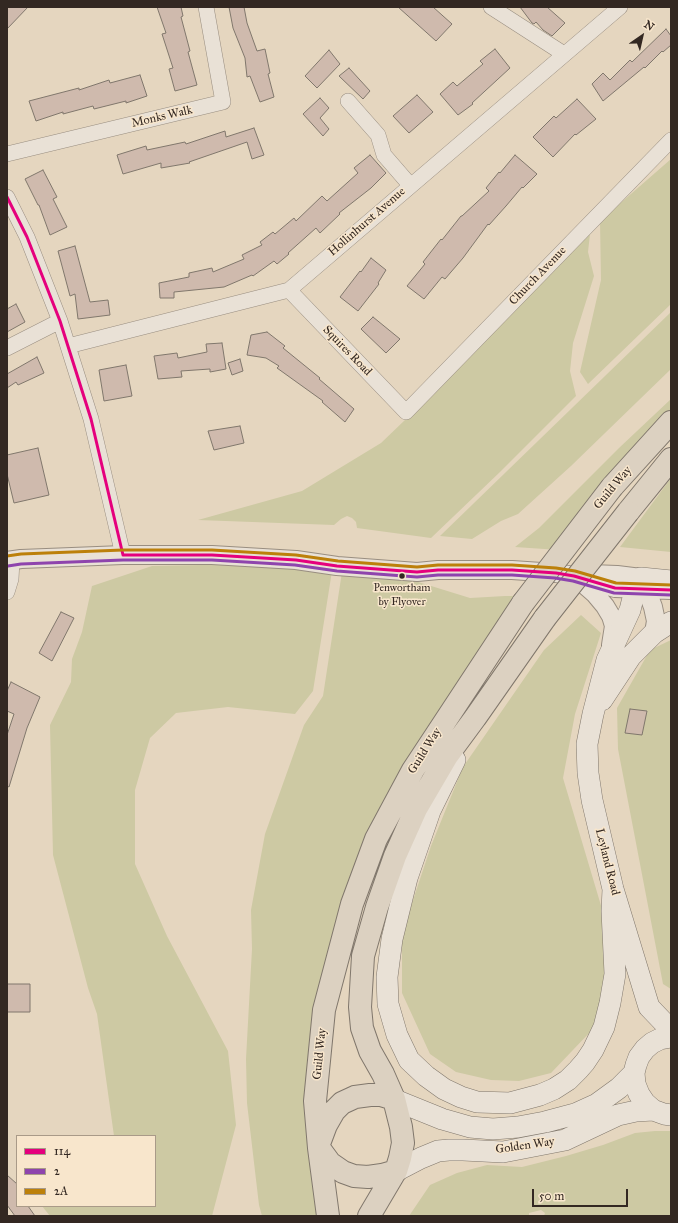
<!DOCTYPE html>
<style>
body{margin:0}
#map{position:relative;width:678px;height:1223px;overflow:hidden;background:#e5d6bf;font-family:"IM FELL Great Primer",serif}
canvas{display:block}
.frame{position:absolute;inset:0;border:8px solid #332822;pointer-events:none}
.legend{position:absolute;left:16px;top:1135px;width:140px;height:72px;box-sizing:border-box;background:#f8e6cc;border:1px solid #a99a88;margin:0;padding:5px 7px;list-style:none;font-size:12px;color:#332822}
.legend li{display:flex;align-items:center;gap:8px;height:20px}
.legend b{width:20px;border:1px solid #a99a88}
.north{position:absolute;left:622px;top:16px;width:40px;height:40px;-webkit-text-stroke:3px #f8e6cc;paint-order:stroke;rotate:34deg;font-size:11px;font-weight:700;line-height:16px;text-align:center;color:#332822}
.north::after{content:'';display:block;margin:auto;width:14px;height:18px;background:#332822;clip-path:polygon(50% 0,100% 100%,50% 72%,0 100%)}
.scale{position:absolute;left:532px;top:1189px;width:96px;height:18px;box-sizing:border-box;border:2px solid #332822;border-top:0;padding-left:5px;font-size:12px;line-height:14px;white-space:nowrap;color:#332822;-webkit-text-stroke:3px #f8e6cc;paint-order:stroke}
</style>
<div id="map">
<canvas width="678" height="1223"></canvas>
<div class="frame"></div>
<ul class="legend">
<li><b style="height:5px;background:#e5007d"></b>114</li>
<li><b style="height:5px;background:#8e44ad"></b>2</li>
<li><b style="height:5px;background:#bc800a"></b>2A</li>
</ul>
<div class="north">N</div>
<div class="scale">50 m</div>
</div>
<script>
const ctx = document.querySelector('canvas').getContext('2d');
ctx.lineJoin = 'round';
function fillPath(path, color) { ctx.fillStyle = color; ctx.fill(path, 'evenodd'); }
const shape = rows => new Path2D(rows.map(r => 'M' + r).join(''));
function stroke(path, color, width, dash) { ctx.strokeStyle = color; ctx.lineWidth = width; ctx.lineCap = dash ? 'butt' : 'round'; ctx.setLineDash(dash || []); ctx.stroke(path); }
function label(font, color, halo, rows, align = 'center') {
  ctx.font = font + ' "IM FELL Great Primer",serif'; ctx.lineWidth = 3; ctx.setLineDash([]); ctx.textBaseline = 'middle'; ctx.strokeStyle = halo; ctx.fillStyle = color; for (const [text, x, y, turn = 0] of rows) {
    ctx.save(); ctx.translate(x, y); ctx.rotate((+turn || 0) * Math.PI / 180); ctx.textAlign = isNaN(turn) ? turn : align; if (halo) ctx.strokeText(text, 0, 0); ctx.fillText(text, 0, 0); ctx.restore();
  }
}
const green = shape([
 [671,159,671,304,588,384,580,372,601,280,600,221],
 [591,225,588,252,594,276,573,343,570,371,576,396,500,472,431,538,357,528,356,522,352,518,347,516,341,519,334,525,198,520,302,491,381,443,405,420,480,341],
 [671,312,671,369,571,466,518,514,501,521,472,539,440,536],
 [671,399,671,410,559,550,515,547,539,528,619,448],
 [671,478,671,552,620,547],
 [251,564,332,571,313,691,295,714,228,707,176,713,150,738,135,790,135,864,167,936,228,1051,236,1125,212,1216,50,1216,42,1206,155,1206,155,1136,114,1136,97,1014,88,988,53,855,50,725,71,682,72,659,82,632,92,586,152,566],
 [342,572,415,581,470,598,505,596,521,596,439,714,326,970,320,1216,262,1216,259,1205,247,1103,246,1059,252,949,251,910,265,834,304,725,323,696],
 [581,615,601,633,575,714,563,778,605,919,607,978,593,1029,551,1073,519,1081,491,1080,456,1072,430,1054,402,993,402,933,431,846,463,767,544,650],
 [671,640,671,989,663,984,618,749,617,708,650,650],
 [655,1131,671,1131,671,1216,544,1216,545,1213,541,1210,529,1213,529,1216,409,1216,430,1185,457,1173,487,1165,522,1167,566,1156,603,1145,635,1133]
]);
const building = shape([
 [7,7,28,7,7,29,7,7],
 [157,7,181,7,183,16,181,17,190,51,188,52,197,85,175,91,169,69,173,68,162,34,166,33,157,7],
 [229,7,244,7,247,23,257,51,265,49,270,73,268,74,274,97,260,102,250,76,247,77,245,58,233,28,229,7],
 [398,7,433,7,452,24,436,41,398,7],
 [520,7,547,7,565,23,552,36,543,30,536,22,534,24,532,23,520,7],
 [666,29,671,36,671,45,663,52,662,51,645,68,644,67,603,101,592,84,603,73,610,80,630,60,632,62,666,29],
 [495,49,510,68,472,103,473,104,458,115,440,94,453,82,457,86,483,64,480,61,495,49],
 [329,50,340,64,317,88,305,76,329,50],
 [349,68,370,91,363,99,339,76,349,68],
 [140,75,147,96,126,103,126,101,94,109,93,106,63,114,63,112,36,121,29,101,79,88,79,90,109,80,110,83,140,75],
 [417,95,433,112,409,133,393,116,417,95],
 [320,98,329,108,320,118,329,129,323,136,303,114,320,98],
 [577,99,596,119,576,135,575,134,553,157,533,137,554,116,556,118,577,99],
 [254,128,264,155,252,159,247,142,189,162,190,163,161,168,161,163,123,174,117,155,146,146,147,150,185,142,186,144,225,131,226,137,254,128],
 [370,155,386,173,371,188,339,213,340,214,320,233,316,228,288,253,289,254,277,264,274,261,253,276,252,275,224,287,174,292,174,298,160,298,159,283,189,277,189,273,212,268,213,272,244,259,242,255,262,245,260,242,273,232,275,234,294,218,296,221,322,196,327,201,358,173,354,168,370,155],
 [515,155,537,174,523,188,522,187,506,206,489,225,488,224,463,258,445,279,442,277,424,299,407,286,425,264,423,262,441,239,442,240,461,216,462,216,489,191,486,188,499,172,500,173,515,155],
 [43,170,57,197,53,199,67,227,50,235,39,205,38,205,25,179,43,170],
 [75,246,90,302,108,300,110,315,78,319,75,294,70,296,58,251,75,246],
 [371,258,386,270,378,283,379,284,358,311,340,297,360,271,361,272,371,258],
 [16,304,25,322,7,332,7,309,16,304],
 [373,317,400,339,386,353,361,329,373,317],
 [267,332,285,346,283,348,320,378,319,379,354,409,345,422,322,402,323,401,277,368,279,366,266,358,247,355,251,335,267,332],
 [222,343,226,369,210,372,210,369,181,371,182,377,158,379,154,356,177,353,178,358,207,352,206,344,222,343],
 [37,357,44,373,18,385,16,382,7,388,7,374,37,357],
 [240,359,243,371,232,375,228,363,240,359],
 [126,365,132,396,104,401,99,370,126,365],
 [240,426,244,443,214,450,208,431,240,426],
 [38,448,49,495,14,503,7,474,7,455,38,448],
 [61,612,74,618,52,661,39,653,61,612],
 [11,682,40,697,27,728,9,787,7,786,7,735,14,714,7,711,7,691,11,682],
 [630,709,647,711,642,735,625,733,630,709],
 [7,984,30,984,30,1012,7,1012,7,984],
 [7,1175,17,1184,17,1206,28,1206,35,1216,15,1216,7,1205,7,1175]
]);
const minor = shape([
 [491,7,564,54],
 [348,101,378,135,384,155,410,185],
 [7,154,223,102,206,7],
 [7,197,27,237,60,321,91,419,123,555],
 [289,290,406,412,671,140],
 [68,346,289,290,620,7],
 [7,348,60,321],
 [7,592,11,579,12,560]
]);
const tertiary = shape([
 [7,561,21,559,123,555,212,555,296,560,337,566,417,572,438,570,512,570,556,573,574,576,615,588,671,590],
 [591,574,617,575,641,578,643,580,653,607,656,621,654,633],
 [579,580,595,594,605,606,611,616,614,626,611,645]
]);
const secondary = shape([
 [671,581,641,578,638,582,635,590,630,610,607,660,593,714,587,744,588,773,592,800,613,889,649,1007,671,1030],
 [602,700,631,656,654,633,671,622],
 [455,760,430,811,407,878,392,939,387,977,388,1004,397,1035,409,1060,426,1076,444,1089,461,1097,477,1102,510,1103,540,1095,554,1089,568,1080,578,1070,585,1062,593,1050,604,1027,610,1003,615,974,612,911,613,889],
 [671,1037,660,1039,652,1043,645,1049,639,1057,636,1065,634,1073,635,1084,639,1094,645,1103,653,1110,664,1114,671,1115],
 [395,1100,442,1119,470,1127,493,1129,518,1127,545,1122,575,1114,597,1104,619,1088,634,1073],
 [396,1171,421,1158,438,1151,449,1150,463,1150,503,1152,565,1140,618,1115,636,1111,653,1110]
]);
const trunk = shape([
 [612,487,671,422],
 [628,512,671,459],
 [394,1099,383,1074,370,1051,362,1028,360,1007,363,956,377,907,395,856,416,809,447,756,475,718,545,618],
 [320,1141,326,1125,334,1111,342,1103,355,1097,370,1095,381,1095,394,1099,401,1127,403,1143,400,1158,396,1171,382,1175,368,1177,354,1176,343,1172,330,1163,319,1148,315,1101,324,1010,352,904,376,839,413,770,523,603],
 [319,1148,328,1216],
 [369,1216,395,1172]
]);
const trunkBridge = shape([
 [523,603,612,487],
 [545,618,628,512]
]);
const bus1 = shape([
 [7,197,27,237,60,321,91,419,123,555],
 [123,555,212,555,296,560,337,566,417,572,438,570,512,570,556,573,574,576,615,588,671,590]
]);
const bus2 = shape([
 [8,566,21,564,123,560,212,560,295,565,337,571,417,577,438,575,512,575,555,578,573,581,614,593,671,595]
]);
const bus3 = shape([
 [7,556,21,554,123,550,212,550,296,555,338,561,417,567,438,565,512,565,556,568,575,571,616,583,671,585]
]);
const markers = [
 [402,576,3.5,"#332822"]
];
const busNames = [
 ["Penwortham",402,588],
 ["by Flyover",402,602]
];
const streetNames = [
 ["Monks Walk",162,117,-13],
 ["Hollinhurst Avenue",367,222,-41],
 ["Church Avenue",538,276,-46],
 ["Squires Road",347,351,46],
 ["Guild Way",613,488,-50],
 ["Guild Way",425,751,-58],
 ["Leyland Road",607,862,76],
 ["Guild Way",320,1054,-84],
 ["Golden Way",525,1146,-8]
];
fillPath(green, '#cdc9a3');
fillPath(building, '#cfbaad');
stroke(building, '#80776c', 1);
stroke(minor, '#998e81', 16);
stroke(tertiary, '#998e81', 20);
stroke(secondary, '#80776c', 22);
stroke(trunk, '#80776c', 24);
stroke(minor, '#e9e1d6', 15);
stroke(tertiary, '#e9e1d6', 18);
stroke(secondary, '#e9e1d6', 21);
stroke(trunk, '#dcd1c1', 22);
stroke(trunkBridge, '#80776c', 24, []);
stroke(trunkBridge, '#dcd1c1', 22);
stroke(bus1, '#e5007d', 3);
stroke(bus2, '#8e44ad', 3);
stroke(bus3, '#bc800a', 3);
for (const [x, y, r, color] of markers) { const dot = new Path2D(); dot.arc(x, y, r, 0, 2 * Math.PI); ctx.fillStyle = color; ctx.fill(dot); stroke(dot, '#f8e6cc', 1.5); }
label('11px', '#332822', '#f8e6cc', busNames);
label('12px', '#332822', '#f8e6cc', streetNames);
</script>
